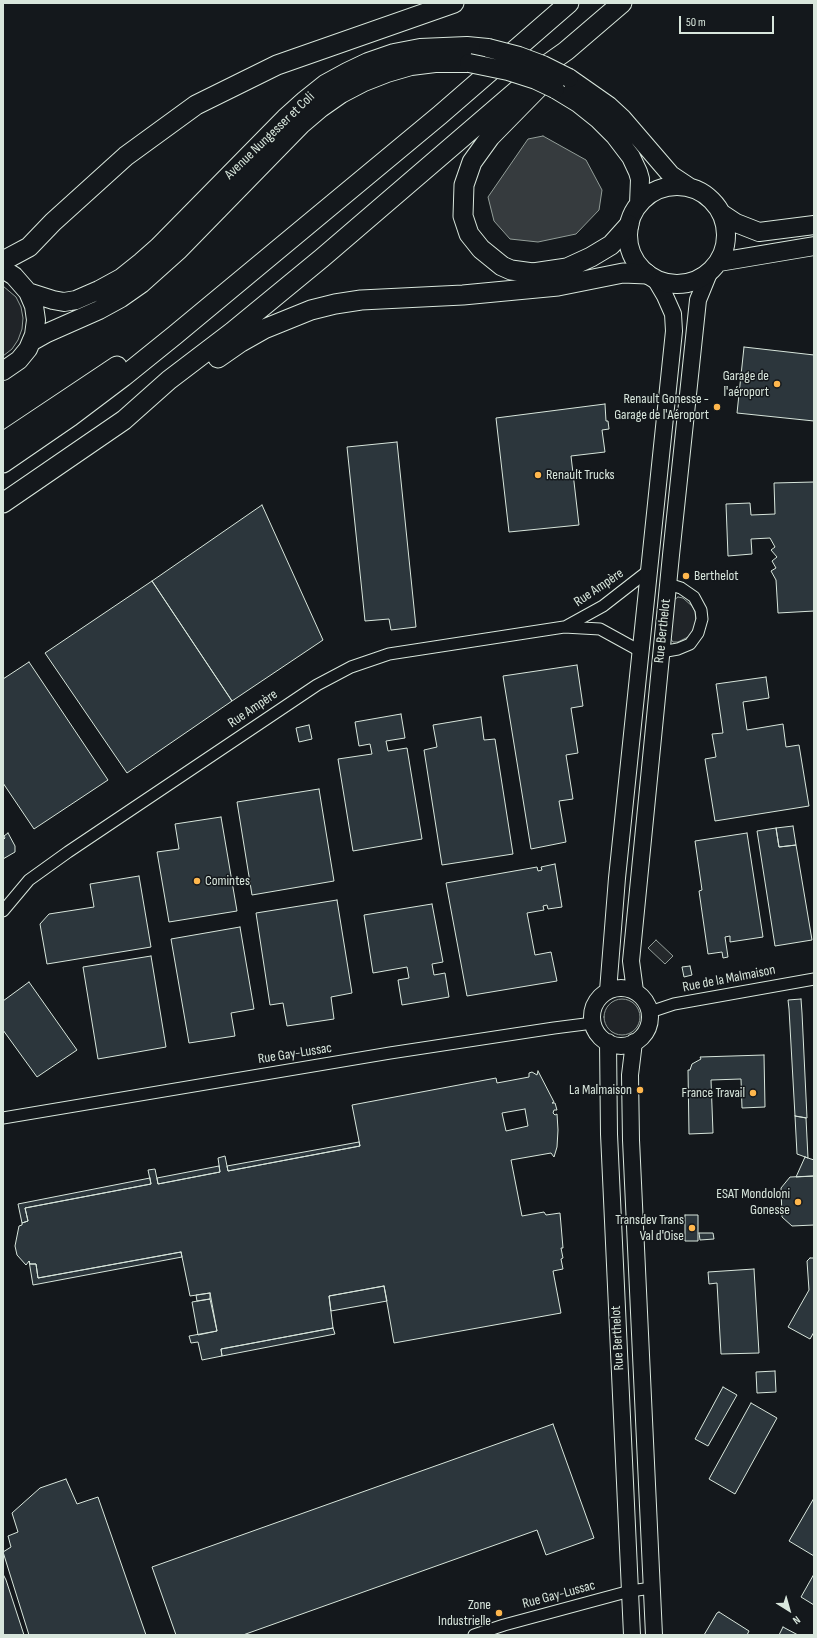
<!DOCTYPE html>
<meta charset="utf-8">
<style>
body{margin:0}
#map{position:relative;width:817px;height:1638px;overflow:hidden;background:#14181c;font-family:"Sofia Sans Condensed",sans-serif}
canvas{display:block}
.frame{position:absolute;inset:0;border:4px solid #d8e6dc;pointer-events:none}
.north{position:absolute;left:769px;top:1590px;width:40px;height:40px;-webkit-text-stroke:3px #14181c;paint-order:stroke;rotate:143deg;font-size:11px;font-weight:700;line-height:16px;text-align:center;color:#d8e6dc}
.north::after{content:'';display:block;margin:auto;width:14px;height:18px;background:#d8e6dc;clip-path:polygon(50% 0,100% 100%,50% 72%,0 100%)}
.scale{position:absolute;left:679px;top:16px;width:95px;height:18px;box-sizing:border-box;border:2px solid #d8e6dc;border-top:0;padding-left:5px;font-size:12px;line-height:14px;white-space:nowrap;color:#d8e6dc;-webkit-text-stroke:3px #14181c;paint-order:stroke}
</style>
<div id="map">
<canvas width="817" height="1638"></canvas>
<div class="frame"></div>
<div class="north">N</div>
<div class="scale">50 m</div>
</div>
<script>
const ctx = document.querySelector('canvas').getContext('2d');
ctx.lineJoin = 'round';
function fillPath(path, color) { ctx.fillStyle = color; ctx.fill(path, 'evenodd'); }
const shape = rows => new Path2D(rows.map(r => 'M' + r).join(''));
function stroke(path, color, width, dash) { ctx.strokeStyle = color; ctx.lineWidth = width; ctx.lineCap = dash ? 'butt' : 'round'; ctx.setLineDash(dash || []); ctx.stroke(path); }
function label(font, color, halo, rows, align = 'center') {
  ctx.font = font + ' "Sofia Sans Condensed",sans-serif'; ctx.lineWidth = 3; ctx.setLineDash([]); ctx.textBaseline = 'middle'; ctx.strokeStyle = halo; ctx.fillStyle = color; for (const [text, x, y, turn = 0] of rows) {
    ctx.save(); ctx.translate(x, y); ctx.rotate((+turn || 0) * Math.PI / 180); ctx.textAlign = isNaN(turn) ? turn : align; if (halo) ctx.strokeText(text, 0, 0); ctx.fillText(text, 0, 0); ctx.restore();
  }
}
const green = shape([
 [3,286,16,297,21,307,23,318,22,329,18,340,12,349,3,356,3,286],
 [678,597,683,598,692,606,695,611,696,622,692,633,688,637,678,642,673,642,670,638,674,600,678,597],
 '604 1017a18 18 0 1 1 36 0a18 18 0 1 1-36 0Z'
]);
const parking = shape([
 [656,940,673,956,665,964,648,948,656,940]
]);
const water = shape([
 [543,136,586,160,602,190,599,210,576,234,538,242,510,239,494,221,488,197,528,139,543,136]
]);
const building = shape([
 [744,347,814,355,814,421,737,413,744,347],
 [605,404,606,421,608,421,609,429,602,430,605,452,571,456,579,525,509,532,496,418,605,404],
 [397,442,416,627,391,630,389,619,365,621,347,447,397,442],
 [814,482,814,611,778,613,776,580,771,571,776,568,772,561,777,557,771,550,775,547,770,538,751,539,752,554,728,556,726,504,750,503,751,515,775,514,774,483,814,482],
 [262,505,323,640,232,701,152,581,262,505],
 [152,581,232,701,127,773,45,653,152,581],
 [29,662,108,780,34,829,3,783,3,679,29,662],
 [577,665,583,706,571,708,578,753,566,755,573,799,559,801,566,842,531,849,503,676,577,665],
 [766,677,769,698,743,702,747,730,783,724,786,747,799,745,809,806,715,821,705,759,716,757,712,734,723,733,716,684,766,677],
 [401,714,405,738,386,741,388,751,407,748,422,839,353,851,338,759,372,754,370,744,359,746,355,722,401,714],
 [481,717,484,740,495,739,513,854,442,865,424,750,437,747,433,725,481,717],
 [309,725,312,739,299,742,296,728,309,725],
 [319,789,334,881,252,895,237,802,319,789],
 [221,817,237,911,169,922,157,852,179,849,175,824,221,817],
 [793,826,796,845,779,847,776,828,793,826],
 [776,828,779,847,796,845,812,940,775,946,757,831,776,828],
 [8,833,15,846,15,852,3,859,3,840,5,838,4,836,8,833],
 [747,833,763,937,730,942,730,936,725,937,728,957,723,958,722,952,708,954,699,891,702,890,695,841,747,833],
 [555,864,562,907,548,909,547,905,543,906,544,910,527,913,535,955,551,952,557,981,467,996,446,883,537,867,538,871,542,870,541,867,555,864],
 [139,876,151,947,47,964,40,924,49,914,94,907,90,884,139,876],
 [337,900,352,993,331,997,334,1019,287,1026,283,1003,270,1005,256,913,337,900],
 [432,904,443,962,432,964,434,975,445,973,449,997,402,1005,398,980,409,978,407,967,373,973,364,915,432,904],
 [240,927,254,1009,231,1013,235,1036,189,1043,171,939,240,927],
 [151,956,166,1047,98,1059,83,967,151,956],
 [690,966,692,975,684,977,682,967,690,966],
 [29,982,77,1050,37,1077,3,1030,3,1001,29,982],
 [801,999,802,1013,807,1118,795,1116,789,1009,788,1000,801,999],
 [764,1055,765,1107,742,1108,741,1079,711,1080,713,1133,689,1134,688,1070,690,1070,692,1064,701,1059,700,1057,764,1055],
 [538,1071,554,1102,552,1103,555,1103,557,1110,554,1110,553,1113,555,1115,557,1114,558,1130,557,1147,554,1157,551,1153,511,1160,522,1216,544,1212,546,1215,560,1213,563,1248,561,1248,563,1258,561,1259,563,1269,553,1271,561,1313,394,1343,384,1286,329,1296,333,1328,221,1349,222,1356,202,1360,198,1342,191,1343,189,1336,217,1331,210,1293,190,1296,181,1252,38,1278,36,1264,30,1264,29,1261,26,1265,17,1255,15,1246,19,1226,22,1225,22,1223,28,1221,25,1208,151,1184,148,1170,155,1169,158,1184,220,1172,218,1158,225,1156,228,1171,360,1146,352,1105,496,1078,497,1083,529,1077,529,1073,532,1072,537,1075,538,1071],
 [525,1109,528,1126,506,1131,502,1113,525,1109],
 [795,1116,806,1118,808,1158,797,1154,795,1116],
 [359,1142,360,1146,228,1171,227,1166,359,1142],
 [805,1157,814,1160,814,1176,796,1177,805,1157],
 [219,1166,220,1172,158,1184,157,1178,219,1166],
 [814,1176,814,1225,792,1226,782,1217,781,1188,790,1177,814,1176],
 [150,1178,151,1184,25,1208,28,1221,22,1223,18,1204,150,1178],
 [685,1215,698,1215,698,1241,685,1241,685,1215],
 [699,1233,713,1233,714,1239,700,1240,699,1233],
 [181,1252,182,1257,33,1285,29,1261,30,1264,36,1264,38,1278,181,1252],
 [810,1258,814,1258,814,1332,810,1339,788,1327,809,1290,807,1261,810,1258],
 [754,1269,759,1353,721,1354,717,1283,709,1284,708,1272,754,1269],
 [384,1286,387,1301,331,1311,329,1296,384,1286],
 [210,1293,210,1299,197,1301,196,1295,210,1293],
 [210,1299,217,1331,198,1335,192,1302,210,1299],
 [333,1328,335,1334,222,1356,221,1349,333,1328],
 [775,1371,776,1392,757,1393,756,1372,775,1371],
 [723,1387,737,1395,708,1446,695,1439,723,1387],
 [751,1403,777,1418,735,1494,709,1479,751,1403],
 [553,1424,594,1538,546,1555,537,1530,243,1635,176,1635,152,1567,553,1424],
 [66,1479,77,1504,98,1497,146,1635,29,1635,3,1552,11,1547,8,1536,18,1532,12,1513,40,1488,66,1479],
 [814,1498,814,1556,789,1541,814,1498],
 [3,1574,6,1580,24,1635,3,1635,3,1574],
 [814,1574,814,1605,801,1597,814,1574],
 [719,1612,749,1631,747,1635,704,1635,717,1613,719,1612],
 [783,1627,798,1635,779,1635,783,1627]
]);
const minor = shape([
 [565,627,603,606,648,571],
 [661,652,678,649,690,644,698,633,702,619,701,610,694,597,681,588,668,584],
 [3,911,29,880,68,852,317,685,351,667,389,654,564,627,600,629,640,651],
 [650,1012,674,1004,814,979],
 [3,1118,390,1053,554,1028,593,1023],
 [474,1635,504,1625,630,1591,652,1588]
]);
const secondary = shape([
 '592 1017a29 29 0 1 1 58 0a29 29 0 1 1-58 0Z',
 [608,991,617,878,674,331,673,314,665,296,655,279],
 [635,991,631,961,671,555,698,300,709,273],
 [608,1042,609,1134,632,1635],
 [634,1042,630,1075,631,1140,654,1635]
]);
const primary = shape([
 [569,78,609,106,622,118,671,175,689,187],
 [555,89,578,103,598,119,615,136,631,157,638,172,640,179,639,204],
 '628 235a49 49 0 1 1 98 0a49 49 0 1 1-98 0Z',
 [721,213,736,223,759,232,814,225],
 [719,262,814,246],
 [3,269,14,276,28,292,34,306,36,320,34,335,28,349,19,360,3,371],
 [28,292,53,300,64,302,76,300,99,290,121,278,141,262,158,247,285,118,305,100,325,84,347,72,368,62,394,53,420,48,467,46,488,48],
 [31,342,47,333,99,310,121,298,141,284,179,250,301,125,321,108,341,94,364,82,387,73,411,66,435,63,469,63]
]);
const trunk = shape([
 [544,82,490,137,472,162,464,185,463,216,469,234,481,249,502,266,511,270,533,273,567,268,591,257,611,245,629,225],
 [3,261,29,247,53,222,126,156,196,105,277,65,454,3],
 [218,358,241,342,264,329,311,310,335,304,361,300,463,295,558,286,623,273,647,274],
 [3,442,117,366],
 [3,463,70,417,123,377,175,335,440,115,569,3],
 [3,503,124,420,169,380,232,332,322,258,549,63,566,51,622,3]
]);
const primaryBridge = shape([
 [488,48,519,56,543,65,569,78],
 [469,63,508,71,536,80,555,89]
]);
const markers = [
 [777,384,4,"#ffb74d"],
 [717,407,4,"#ffb74d"],
 [538,475,4,"#ffb74d"],
 [686,576,4,"#ffb74d"],
 [197,881,4,"#ffb74d"],
 [640,1090,4,"#ffb74d"],
 [753,1093,4,"#ffb74d"],
 [798,1202,4,"#ffb74d"],
 [692,1228,4,"#ffb74d"],
 [499,1613,4,"#ffb74d"]
];
const streetNames = [
 ["Avenue Nungesser et Coli",270,136,-44],
 ["Rue Ampère",599,588,-34],
 ["Rue Berthelot",663,631,-84],
 ["Rue Ampère",253,709,-34],
 ["Rue de la Malmaison",729,979,-11],
 ["Rue Gay-Lussac",295,1054,-9],
 ["Rue Berthelot",618,1338,-93],
 ["Rue Gay-Lussac",559,1595,-15]
];
const poiNames = [
 ["Garage de",769,376],
 ["l'aéroport",769,392],
 ["Renault Gonesse -",709,399],
 ["Garage de l'Aéroport",709,415],
 ["Renault Trucks",546,475,"left"],
 ["Berthelot",694,576,"left"],
 ["Comintes",205,881,"left"],
 ["La Malmaison",632,1090],
 ["France Travail",745,1093],
 ["ESAT Mondoloni",790,1194],
 ["Gonesse",790,1210],
 ["Transdev Trans",684,1220],
 ["Val d'Oise",684,1236],
 ["Zone",491,1605],
 ["Industrielle",491,1621]
];
fillPath(green, '#202428');
stroke(green, '#939e99', 1);
fillPath(parking, '#24282b');
stroke(parking, '#939e99', 1);
fillPath(water, '#363b3e');
stroke(water, '#939e99', 1);
fillPath(building, '#2c363c');
stroke(building, '#d8e6dc', 1);
stroke(minor, '#d8e6dc', 13);
stroke(secondary, '#d8e6dc', 18);
stroke(primary, '#d8e6dc', 20);
stroke(trunk, '#d8e6dc', 21);
stroke(minor, '#14181c', 11);
stroke(secondary, '#14181c', 16);
stroke(primary, '#14181c', 18);
stroke(trunk, '#14181c', 19);
stroke(primaryBridge, '#d8e6dc', 20, []);
stroke(primaryBridge, '#14181c', 18);
for (const [x, y, r, color] of markers) { const dot = new Path2D(); dot.arc(x, y, r, 0, 2 * Math.PI); ctx.fillStyle = color; ctx.fill(dot); stroke(dot, '#14181c', 1.5); }
label('14px', '#d8e6dc', '#14181c', streetNames);
label('14px', '#d8e6dc', '#14181c', poiNames, 'right');
</script>
